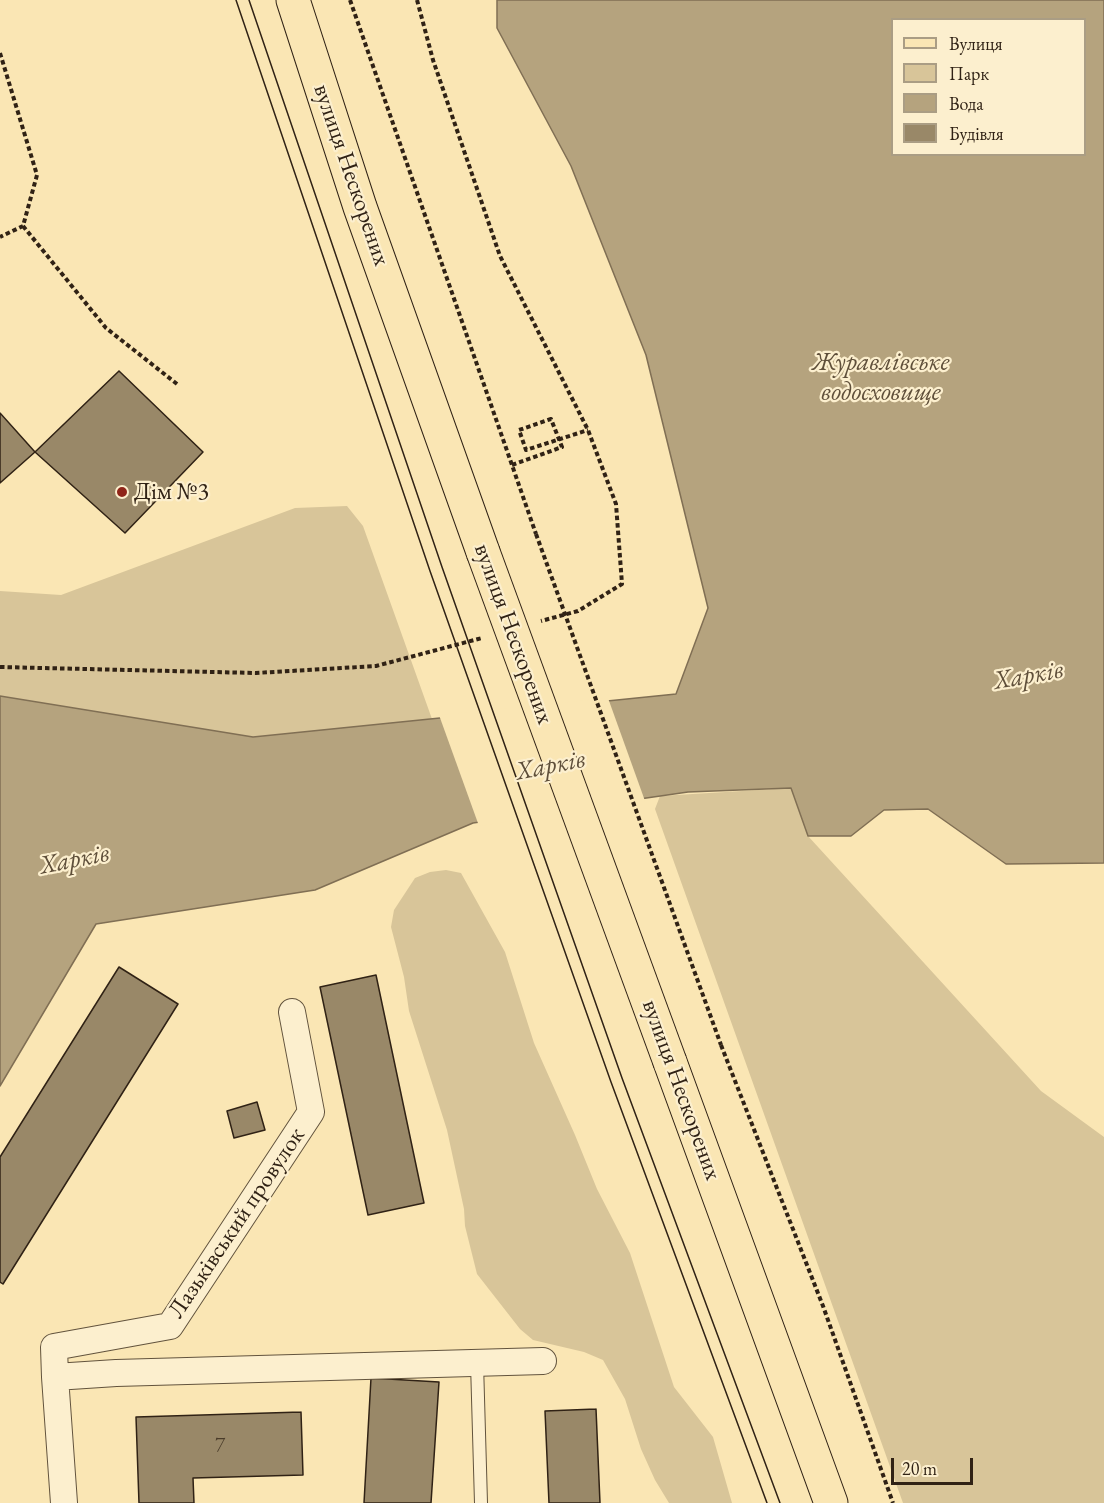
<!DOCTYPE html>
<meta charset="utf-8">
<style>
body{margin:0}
#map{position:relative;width:1104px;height:1503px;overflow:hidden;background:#fae6b4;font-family:"EB Garamond",serif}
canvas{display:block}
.legend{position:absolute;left:891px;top:18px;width:195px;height:138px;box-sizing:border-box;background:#fcefce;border:2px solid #aa9d84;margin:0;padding:8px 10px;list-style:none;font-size:18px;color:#302215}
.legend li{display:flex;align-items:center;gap:12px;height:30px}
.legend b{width:30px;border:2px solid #aa9d84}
.scale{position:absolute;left:891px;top:1458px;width:82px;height:27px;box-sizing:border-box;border:3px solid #302215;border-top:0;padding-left:8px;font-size:18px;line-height:21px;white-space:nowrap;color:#302215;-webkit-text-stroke:4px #fcefce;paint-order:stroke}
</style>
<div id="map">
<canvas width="1104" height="1503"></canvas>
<ul class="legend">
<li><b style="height:8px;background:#fae6b4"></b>Вулиця</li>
<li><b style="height:16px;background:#d8c599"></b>Парк</li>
<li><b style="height:16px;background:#b5a37e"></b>Вода</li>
<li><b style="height:16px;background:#998868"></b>Будівля</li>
</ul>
<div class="scale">20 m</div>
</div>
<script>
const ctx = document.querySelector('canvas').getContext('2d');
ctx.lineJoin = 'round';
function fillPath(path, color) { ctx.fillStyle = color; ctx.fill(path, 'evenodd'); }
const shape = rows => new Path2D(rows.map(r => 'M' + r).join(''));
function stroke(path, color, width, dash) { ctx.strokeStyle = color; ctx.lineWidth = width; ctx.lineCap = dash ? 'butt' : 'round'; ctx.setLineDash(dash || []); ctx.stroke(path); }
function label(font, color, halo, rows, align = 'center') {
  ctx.font = font + ' "EB Garamond",serif'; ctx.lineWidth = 4.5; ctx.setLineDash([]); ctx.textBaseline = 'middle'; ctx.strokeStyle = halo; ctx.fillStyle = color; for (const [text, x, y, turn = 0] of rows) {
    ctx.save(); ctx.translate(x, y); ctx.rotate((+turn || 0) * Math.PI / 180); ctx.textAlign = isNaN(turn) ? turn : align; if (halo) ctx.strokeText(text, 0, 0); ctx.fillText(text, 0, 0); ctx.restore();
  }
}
const green = shape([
 [347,506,363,526,432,719,253,737,0,696,0,591,61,595,295,508],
 [791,788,808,836,1041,1091,1104,1137,1104,1503,903,1503,655,809,660,796],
 [446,870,461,873,505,952,534,1043,575,1135,597,1189,630,1253,674,1387,713,1437,732,1503,669,1503,655,1480,641,1449,625,1399,603,1360,584,1352,533,1340,520,1329,477,1274,465,1226,464,1209,447,1130,409,1011,404,977,391,927,394,910,415,878,430,872]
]);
const water = shape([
 [497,0,1104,0,1104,863,1006,864,928,809,884,810,851,836,808,836,791,788,688,792,473,823,315,890,96,924,0,1086,0,696,253,737,676,694,708,608,646,355,571,166,497,28,497,0],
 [892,20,1084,20,1084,154,892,154,892,20]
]);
const pier = shape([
 [608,698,645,801,479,826,439,715]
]);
const building = shape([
 [119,371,203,452,125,533,35,452,119,371],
 [0,413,35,452,0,483,0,413],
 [119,967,178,1004,3,1284,0,1282,0,1157,119,967],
 [376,975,424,1203,368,1215,320,987,376,975],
 [257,1102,265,1130,234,1138,227,1111,257,1102],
 [371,1378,439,1382,431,1503,364,1503,371,1378],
 [596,1409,600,1503,549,1503,545,1411,596,1409],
 [301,1412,303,1475,193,1478,194,1503,139,1503,136,1417,301,1412]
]);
const path = shape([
 [350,0,536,534],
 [417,0,433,60,500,256,588,430,616,504,622,584,578,611,541,621],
 [0,53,37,175,23,226,0,237],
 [23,226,106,328,177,384],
 [512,465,562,447,551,419,519,430,526,450,588,430],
 [0,667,256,673,376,666,482,638],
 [721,1045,823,1306,893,1503]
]);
const service = shape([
 [477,1363,481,1503]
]);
const minor = shape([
 [55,1377,54,1347,170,1326,311,1112,292,1012],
 [64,1503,55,1377,116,1373,543,1361]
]);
const primary = shape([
 [293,0,360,207,483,552],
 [670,1062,831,1503]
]);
const tram = shape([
 [236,0,430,571,611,1082,767,1503],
 [249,0,442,567,622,1078,780,1503]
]);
const pathBridge = shape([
 [536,534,721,1045]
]);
const primaryBridge = shape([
 [483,552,670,1062]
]);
const markers = [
 [122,492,6,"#8f2418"]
];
const numberNames = [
 ["7",220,1446]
];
const streetNames = [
 ["вулиця Нескорених",351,175,71],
 ["вулиця Нескорених",513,634,70],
 ["вулиця Нескорених",681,1090,70],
 ["Лазьківський провулок",237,1223,-56]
];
const poiNames = [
 ["Дім №3",134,492]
];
const waterNames = [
 ["Журавлівське",881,363],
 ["водосховище",881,393],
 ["Харків",1029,676,-10],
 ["Харків",551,766,-11],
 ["Харків",75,860,-11]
];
fillPath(green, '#d8c599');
fillPath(water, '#b5a37e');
stroke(water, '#806f54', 1.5);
fillPath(pier, '#fae6b4');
fillPath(building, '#998868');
stroke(building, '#302215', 1.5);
stroke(service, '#62533d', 14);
stroke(minor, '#62533d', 28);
stroke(primary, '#302215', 35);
stroke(path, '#302215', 4, [4.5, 3]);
stroke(service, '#fcefce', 12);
stroke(minor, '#fcefce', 26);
stroke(primary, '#fae6b4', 33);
stroke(tram, '#302215', 1.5);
stroke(primaryBridge, '#302215', 35, []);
stroke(pathBridge, '#302215', 4, [4.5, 3]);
stroke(primaryBridge, '#fae6b4', 33);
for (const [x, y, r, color] of markers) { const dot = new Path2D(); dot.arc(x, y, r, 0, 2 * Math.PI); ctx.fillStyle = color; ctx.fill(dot); stroke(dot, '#fcefce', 2); }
label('21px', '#4a3c2a', null, numberNames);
label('24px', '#302215', '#fcefce', streetNames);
label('24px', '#302215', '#fcefce', poiNames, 'left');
label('italic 26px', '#5f4f3a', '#fcefce', waterNames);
</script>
